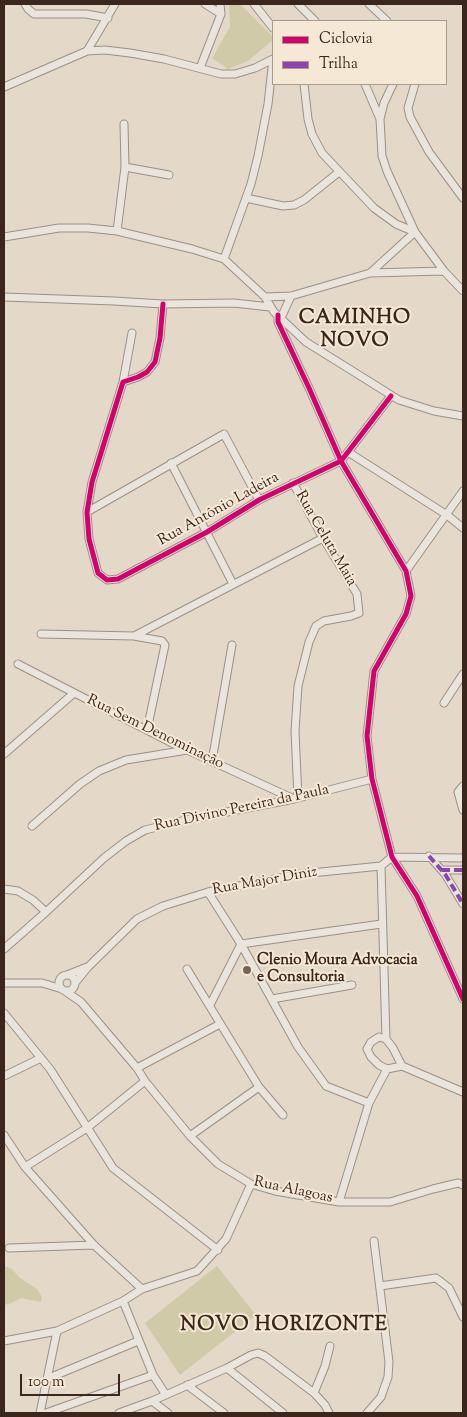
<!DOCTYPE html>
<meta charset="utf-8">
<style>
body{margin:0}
#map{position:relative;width:467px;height:1417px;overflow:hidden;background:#e4d9c9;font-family:"Sorts Mill Goudy",serif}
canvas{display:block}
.frame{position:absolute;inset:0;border:5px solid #3a261d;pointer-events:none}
.legend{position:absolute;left:272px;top:20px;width:175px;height:65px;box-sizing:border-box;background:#f5e8d4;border:1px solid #aa9a8b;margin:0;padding:6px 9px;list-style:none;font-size:15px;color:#3a261d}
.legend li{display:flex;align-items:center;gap:10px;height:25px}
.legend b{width:25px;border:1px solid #aa9a8b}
.scale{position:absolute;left:20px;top:1374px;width:100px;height:22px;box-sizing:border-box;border:2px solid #3a261d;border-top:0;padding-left:6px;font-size:15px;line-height:18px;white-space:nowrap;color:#3a261d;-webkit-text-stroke:4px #f5e8d4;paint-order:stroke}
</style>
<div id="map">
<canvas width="467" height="1417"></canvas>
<div class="frame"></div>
<ul class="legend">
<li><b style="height:6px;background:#d6006c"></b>Ciclovia</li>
<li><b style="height:6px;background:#8e44ad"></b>Trilha</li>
</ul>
<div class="scale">100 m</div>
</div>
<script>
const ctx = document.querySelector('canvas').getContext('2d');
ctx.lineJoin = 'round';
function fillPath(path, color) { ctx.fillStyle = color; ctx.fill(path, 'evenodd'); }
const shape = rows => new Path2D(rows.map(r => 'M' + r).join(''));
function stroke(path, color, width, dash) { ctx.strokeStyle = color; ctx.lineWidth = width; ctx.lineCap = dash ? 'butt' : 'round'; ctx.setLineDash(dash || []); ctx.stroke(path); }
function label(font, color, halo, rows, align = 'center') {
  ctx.font = font + ' "Sorts Mill Goudy",serif'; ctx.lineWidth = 4; ctx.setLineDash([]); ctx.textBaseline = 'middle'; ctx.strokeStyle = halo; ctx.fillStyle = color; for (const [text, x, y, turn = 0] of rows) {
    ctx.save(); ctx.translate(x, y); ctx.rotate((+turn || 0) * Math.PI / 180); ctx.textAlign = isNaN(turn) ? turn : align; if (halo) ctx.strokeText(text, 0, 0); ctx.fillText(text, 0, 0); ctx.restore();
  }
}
const green = shape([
 [229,4,240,4,273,37,273,40,248,61,228,69,212,58,230,27],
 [4,1266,12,1269,20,1278,37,1289,42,1297,41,1302,21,1298,12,1303,4,1305],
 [217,1266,256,1315,180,1375,145,1323]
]);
const minor = shape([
 [25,4,28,9,34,14,86,14,108,18],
 [205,4,221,14],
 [254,4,273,28],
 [298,4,315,21],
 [369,4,387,21],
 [87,51,105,50,130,53,164,59,221,74,235,74,255,68,273,59],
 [200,68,221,14,220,4],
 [304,84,308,119,312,134,322,153,374,208,396,224,415,232],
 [365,84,380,119],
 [393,84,384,103,380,119,382,156,387,171,415,232,444,271,463,291],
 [415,84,408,108,410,117,429,152,463,198],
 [4,87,87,51,115,4],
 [125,167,169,175],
 [246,198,283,206,294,205,304,200,339,172],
 [117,231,125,167,124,124],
 [4,237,59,228,88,228,117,231,192,249,224,259,265,297,274,312,306,342,399,400,434,411,463,416],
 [224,259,251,184,258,156,268,104,273,59],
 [370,273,444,271],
 [4,297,114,301,163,304,234,303,270,307],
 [265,297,291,296,370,273,415,232],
 [163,304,160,338,155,362,147,372,138,377,123,382,92,482,87,512,89,539,98,573,107,580,118,579,207,532,259,500,341,461,391,396],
 [278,315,278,322,309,388,341,461,406,571,411,596,406,614,374,671,367,736,372,779,392,857,417,896,463,999],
 [281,318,291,296],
 [123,382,132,333],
 [348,452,447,515,463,528],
 [171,463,233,584],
 [293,483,323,538,357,594,359,613,351,616,324,621,316,626,309,642,298,686,295,731,298,798],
 [87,512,224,434,259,500],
 [406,571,463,491],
 [41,634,134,636,323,538],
 [134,636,162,641,165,645,147,730],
 [18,664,172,743,294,799],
 [444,703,463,674],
 [4,754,74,693],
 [212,761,232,645],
 [463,786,458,792,463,810],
 [32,826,80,784,99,771,126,760,187,750],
 [429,856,445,874,463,904],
 [381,866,386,1039],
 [442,870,463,870],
 [4,889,18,891,33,900,46,912],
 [208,892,241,944,298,1047,326,1086,369,1103],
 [4,949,46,912,104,858,126,841,145,830,186,820,294,799,372,779],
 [187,969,259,1087,283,1115],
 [67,975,87,967],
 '59 983a8 8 0 1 1 16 0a8 8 0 1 1-16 0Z',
 [4,983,42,983,62,989],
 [75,983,88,967,137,919,163,906,208,892,301,874,381,866,392,857,463,858],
 [65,991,81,1002,137,1068,145,1081,190,1136,218,1164,251,1184,275,1191,339,1202,390,1202,433,1189,458,1183,463,1185],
 [272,999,352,985],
 [210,1005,241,944,381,924],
 [4,1013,50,1069,113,1168,218,1250],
 [379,1037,386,1039,393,1048,402,1066,387,1069,379,1065,371,1057,367,1049,371,1042,379,1037],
 [402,1066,463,1092],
 [137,1068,220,1024],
 [4,1076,41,1058],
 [4,1135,25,1167,94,1245,142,1289],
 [190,1136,259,1087],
 [25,1167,87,1128,145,1081],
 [339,1202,369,1103,387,1069],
 [9,1248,94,1245],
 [380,1286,436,1278,449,1288,463,1317],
 [123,1301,153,1375,166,1395],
 [4,1341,57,1331,123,1301,142,1289,197,1271,226,1239,251,1184],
 [227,1368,283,1413],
 [49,1378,138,1341],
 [187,1385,224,1413],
 [314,1393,325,1366,330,1346],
 [152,1401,168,1413],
 [40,1413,57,1331],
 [46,1413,153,1375],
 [119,1413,152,1401,227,1368,251,1355,258,1353,265,1356,314,1393,325,1405,329,1413],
 [367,1413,381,1397,388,1377,389,1362,374,1241]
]);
const quiet = shape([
 [429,856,445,874,463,904],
 [442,870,463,870]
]);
const cycleway = shape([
 [163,304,160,338,155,362,147,372,138,377,123,382,92,482,87,512,89,539,98,573,107,580,118,579,207,532,259,500,341,461,391,396],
 [278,315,278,322,309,388,341,461,406,571,411,596,406,614,374,671,367,736,372,779,392,857,417,896,463,999]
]);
const markers = [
 [247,970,5,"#766559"]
];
const streetNames = [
 ["Rua Antônio Ladeira",219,510,-29],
 ["Rua Celuta Maia",325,539,60],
 ["Rua Sem Denominação",155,733,26],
 ["Rua Divino Pereira da Paula",242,809,-12],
 ["Rua Major Diniz",265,882,-10],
 ["Rua Alagoas",293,1191,12]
];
const poiNames = [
 ["Clenio Moura Advocacia",257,961],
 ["e Consultoria",257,978]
];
const districtNames = [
 ["CAMINHO",355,320],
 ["NOVO",355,343],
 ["NOVO HORIZONTE",284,1327]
];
fillPath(green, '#d0caa8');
stroke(minor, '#9a9086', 9);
stroke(minor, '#e9e4dc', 7);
stroke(quiet, '#8e44ad', 4, [8, 4]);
stroke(cycleway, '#d6006c', 5);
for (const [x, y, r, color] of markers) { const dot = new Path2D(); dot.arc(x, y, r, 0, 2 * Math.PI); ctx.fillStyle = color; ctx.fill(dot); stroke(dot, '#f5e8d4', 2); }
label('15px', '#3a261d', '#f5e8d4', streetNames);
label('bold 15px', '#3a261d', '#f5e8d4', poiNames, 'left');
ctx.letterSpacing = '1px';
label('bold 20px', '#3a261d', '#f5e8d4', districtNames);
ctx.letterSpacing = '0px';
</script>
